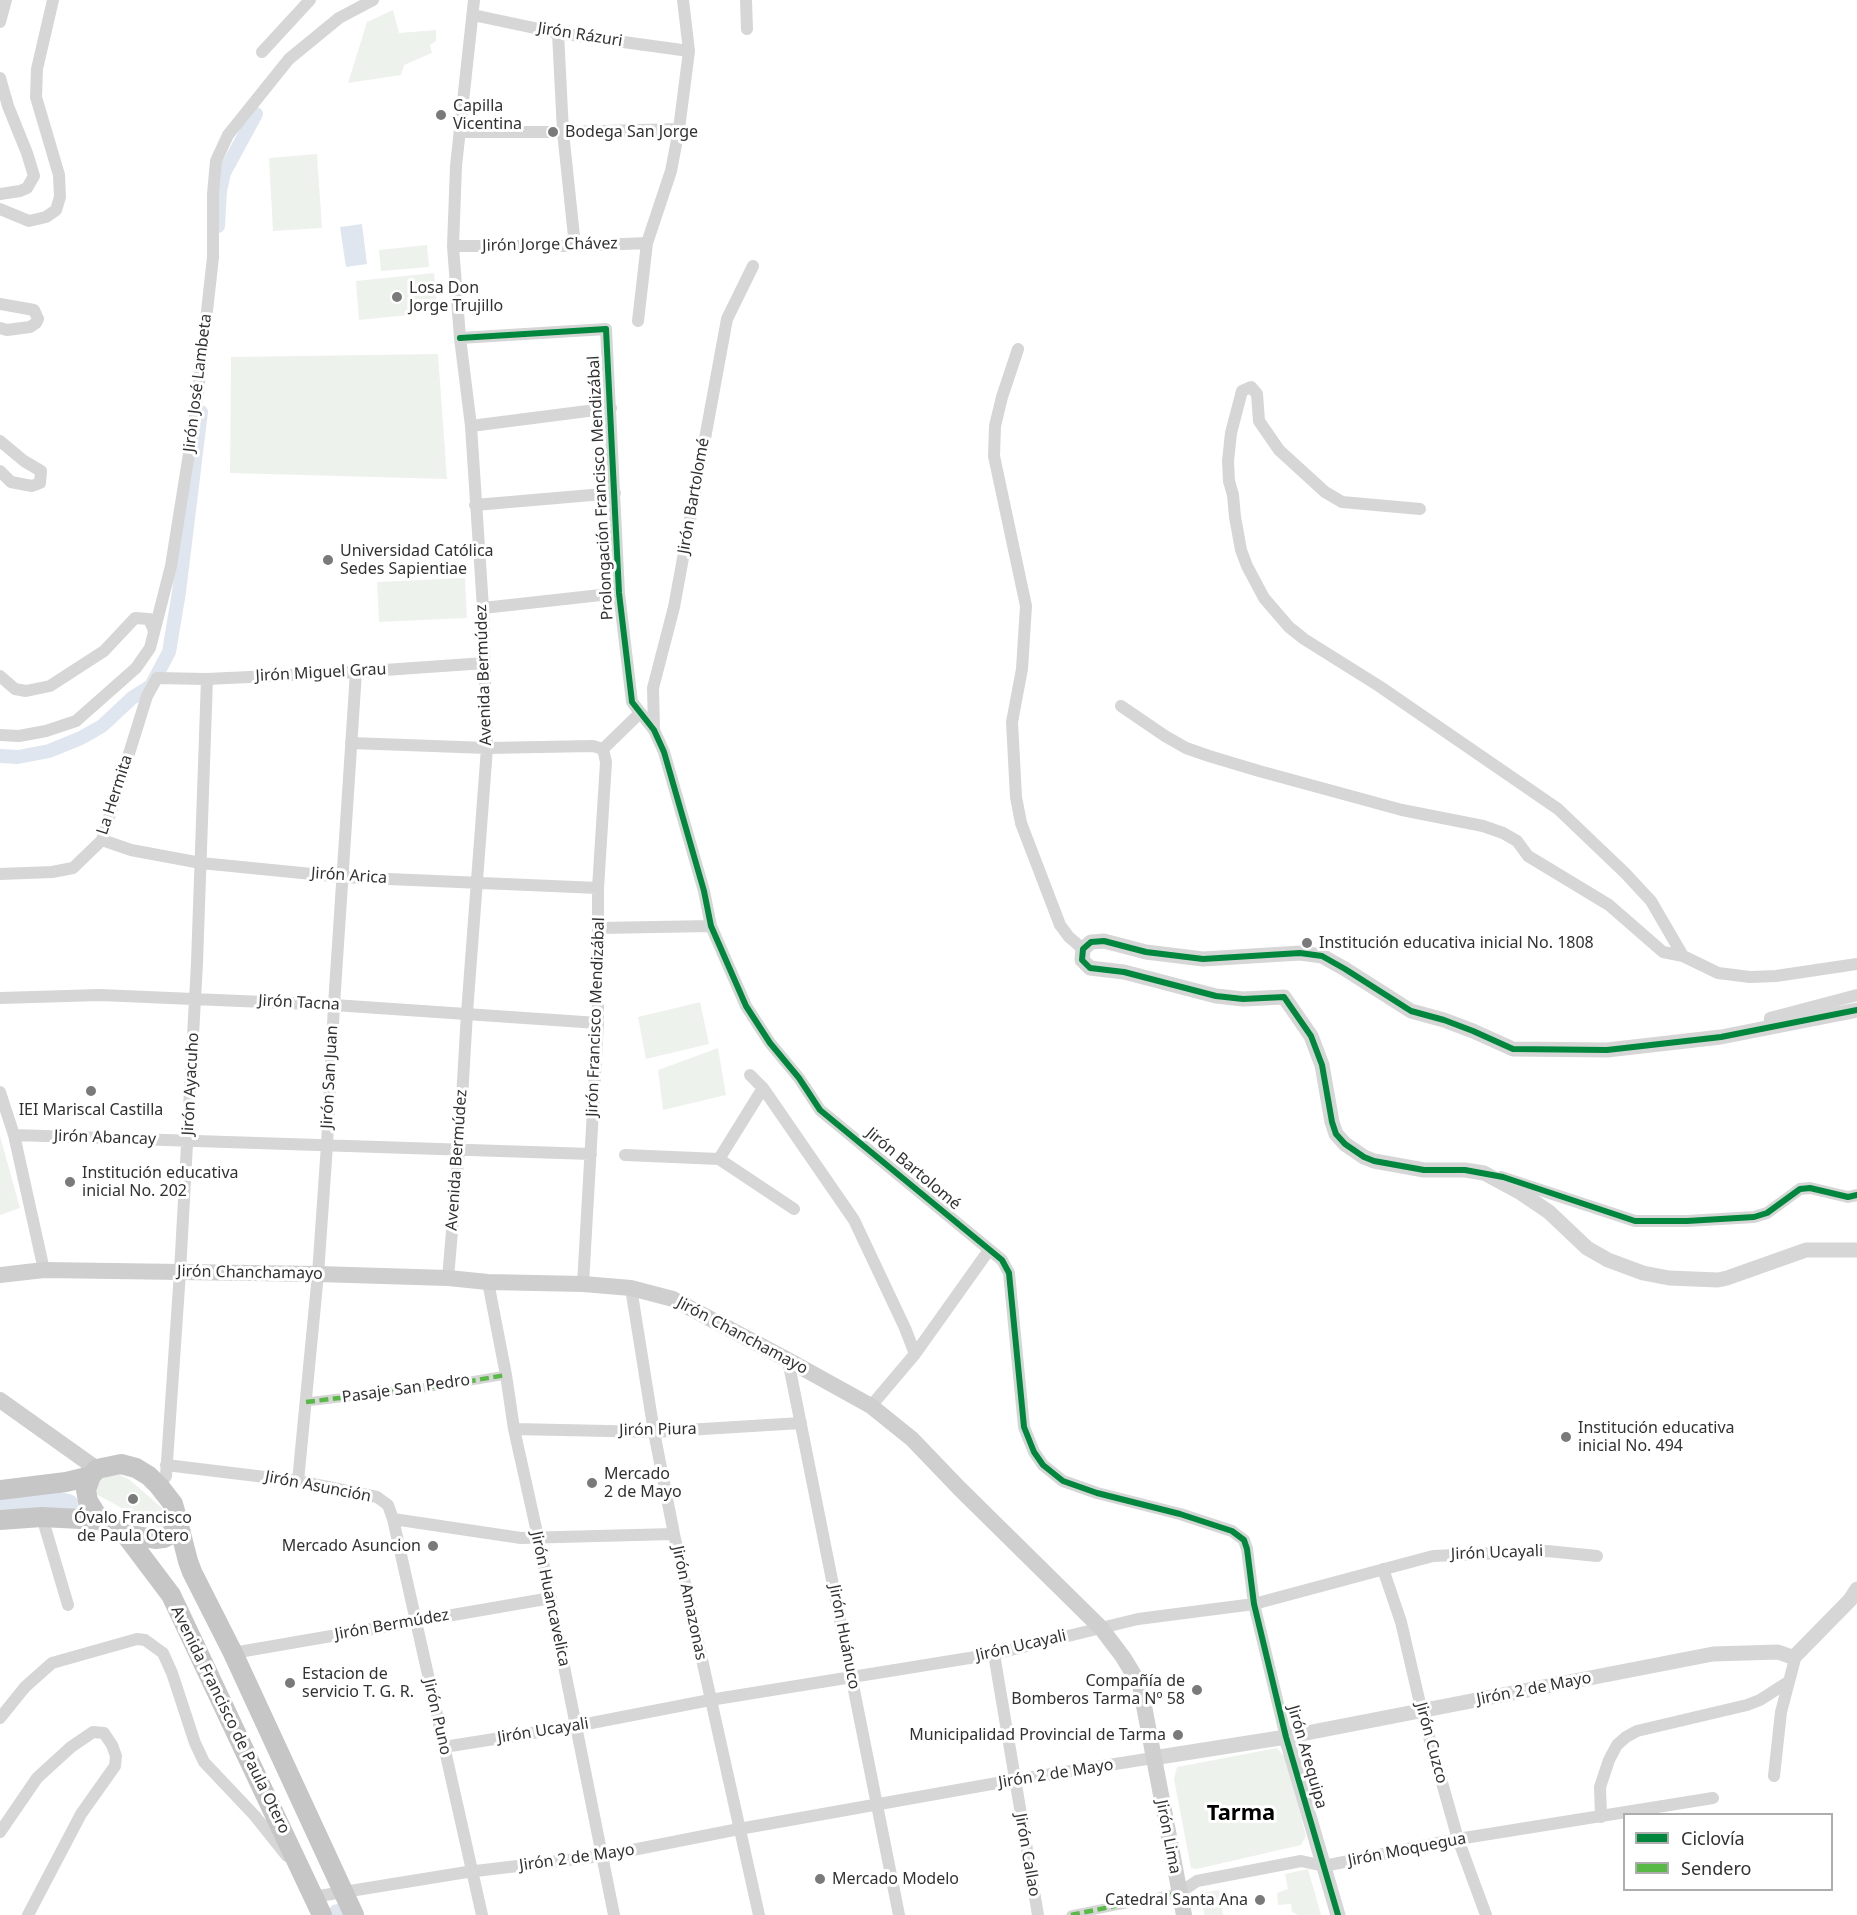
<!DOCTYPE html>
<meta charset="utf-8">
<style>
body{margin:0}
#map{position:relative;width:1857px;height:1915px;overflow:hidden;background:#fff;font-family:"Noto Sans",sans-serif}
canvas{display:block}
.legend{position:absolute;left:1623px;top:1813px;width:210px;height:78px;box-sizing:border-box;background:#fff;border:2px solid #adadad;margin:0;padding:8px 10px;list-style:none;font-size:18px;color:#323232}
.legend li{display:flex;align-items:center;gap:12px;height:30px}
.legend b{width:30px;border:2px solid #adadad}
</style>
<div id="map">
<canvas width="1857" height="1915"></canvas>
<ul class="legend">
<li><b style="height:8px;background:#00873e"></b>Ciclovía</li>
<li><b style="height:8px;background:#58b947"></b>Sendero</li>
</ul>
</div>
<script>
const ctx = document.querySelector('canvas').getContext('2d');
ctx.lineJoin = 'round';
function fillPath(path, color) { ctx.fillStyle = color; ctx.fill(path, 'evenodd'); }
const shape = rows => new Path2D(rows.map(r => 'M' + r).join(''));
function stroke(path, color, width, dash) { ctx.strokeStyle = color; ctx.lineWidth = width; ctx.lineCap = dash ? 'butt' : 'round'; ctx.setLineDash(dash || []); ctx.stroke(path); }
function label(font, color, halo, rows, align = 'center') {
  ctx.font = font + ' "Noto Sans",sans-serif'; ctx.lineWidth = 6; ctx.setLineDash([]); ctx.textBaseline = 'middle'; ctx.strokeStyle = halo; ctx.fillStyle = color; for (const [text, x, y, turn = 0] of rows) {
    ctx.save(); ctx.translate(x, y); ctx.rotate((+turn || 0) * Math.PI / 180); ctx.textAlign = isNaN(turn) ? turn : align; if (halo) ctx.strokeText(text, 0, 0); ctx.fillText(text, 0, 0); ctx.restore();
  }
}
const green = shape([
 [393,10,399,33,436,30,436,41,430,45,432,53,404,65,401,75,348,83,367,22],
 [317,154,322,228,273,231,269,158],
 [427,245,429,267,381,271,379,250],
 [434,273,438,312,359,320,356,281],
 [438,354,447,479,230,473,231,357],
 [465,578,467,618,379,622,377,582],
 [700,1002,709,1044,646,1059,638,1017],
 [718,1048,726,1095,663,1110,658,1070],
 [0,1136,20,1208,0,1215],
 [120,1475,130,1480,170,1515,170,1522,162,1530,94,1493,96,1481,105,1476],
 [1277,1748,1286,1759,1306,1836,1301,1845,1197,1869,1191,1868,1174,1779,1177,1767],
 [1308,1869,1321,1915,1298,1915,1292,1912,1291,1904,1278,1905,1277,1893,1288,1889,1285,1874],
 [1219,1890,1223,1915,1204,1915,1201,1893]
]);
const water = shape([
 [362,224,367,264,346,267,340,227]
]);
const canal = shape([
 [218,226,220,191,224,173,256,114],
 [0,756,18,757,49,751,81,738,102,726,132,698,151,686,169,652,179,592,201,412]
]);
const river = shape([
 [0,1503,50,1501,68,1505],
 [338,1915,339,1915]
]);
const pedestrian = shape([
 [306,1402,447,1385,506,1375],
 [1071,1915,1179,1893]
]);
const minor = shape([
 [746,0,747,29],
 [473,15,558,33,689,51],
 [0,22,6,0],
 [558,33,563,132,575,246],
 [262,52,310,0],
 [0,78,8,106,27,153,34,176,27,188,20,191,0,194],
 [461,132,563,132,679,129],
 [0,209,29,221,46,217,56,210,60,197,59,175,36,97,37,69,53,0],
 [453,246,575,246,647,243],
 [0,304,34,310,38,319,36,323,30,327,7,330,0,328],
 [638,321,647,243,671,171,679,129,689,51,683,0],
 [460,338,606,329,619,593,632,702,654,730,664,752,704,891,711,926,746,1006,770,1043,799,1078,820,1110,1002,1260,1009,1273,1024,1427,1034,1452,1043,1465,1063,1481,1097,1493,1180,1514,1232,1531,1244,1540,1247,1549,1254,1604,1286,1737],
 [1018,349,1002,397,995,426,994,456,1026,606,1022,669,1012,722,1016,797,1021,823,1060,925,1069,937,1083,949],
 [471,426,611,408],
 [0,441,24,461,41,471,40,483,32,486,11,482,0,471],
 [475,505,615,493],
 [1420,509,1342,502,1325,492,1279,450,1259,421,1257,394,1251,387,1242,391,1231,433,1228,461,1229,481,1233,495,1235,517,1241,550,1247,566,1264,598,1289,627,1304,639,1379,686,1558,809,1625,873,1651,901,1683,956],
 [483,608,619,593],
 [0,676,15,689,26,691,50,686,104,651,135,618,149,619,154,631],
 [1121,706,1165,736,1186,748,1209,756,1259,771,1402,810,1483,826,1503,833,1517,841,1528,856,1609,905,1663,952,1683,956,1718,973,1750,977,1776,976,1857,964],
 [654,730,653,688,674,607,727,319,753,266],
 [0,735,19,736,46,731,76,721,136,668,150,648,171,566,196,410,213,257,213,194,216,161,228,135,289,59,339,18,373,0],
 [351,743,487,748,593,746,603,749],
 [603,749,640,713],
 [102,840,131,850,201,863,342,877,598,888],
 [0,874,52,872,73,868,102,840,147,696,157,678,207,679,356,672,485,663],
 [599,928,711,926],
 [0,998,100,995,334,1005,598,1023],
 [1769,1028,1770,1018,1857,995],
 [750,1075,763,1088,854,1220,905,1328,915,1354],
 [0,1092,14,1135,44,1270],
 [14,1135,591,1154],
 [625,1155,719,1159],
 [719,1159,794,1209],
 [719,1159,763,1088],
 [1501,1177,1635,1221,1687,1221,1754,1217,1767,1213,1800,1189,1810,1188,1848,1197,1857,1195],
 [448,1278,459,1149,467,1013,487,748,483,608,471,426,460,338,453,246,456,166,474,0],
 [488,1282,506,1375,514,1429,538,1537,614,1915],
 [583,1284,598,1023,598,888,606,762,603,749],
 [631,1288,654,1432,674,1534,759,1915],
 [788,1360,899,1915],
 [871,1406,915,1354,989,1250],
 [514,1429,654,1432,801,1423],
 [166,1465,298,1481,377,1497,388,1505,393,1519,521,1538,674,1534],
 [298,1481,318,1274,327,1145,334,1005,356,672],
 [159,1486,166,1476,180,1272,197,963,207,679],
 [42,1517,68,1605],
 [393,1519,482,1915],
 [1383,1569,1401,1622,1422,1712,1458,1839,1486,1915],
 [233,1653,551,1598],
 [994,1654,1038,1915],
 [0,1718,25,1687,52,1663,137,1639,145,1640,163,1653,172,1673,195,1743,204,1762,255,1816,287,1856],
 [444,1747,576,1726,710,1700,994,1654,1138,1619,1254,1604,1433,1556,1547,1551,1597,1556],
 [1774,1776,1781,1712,1796,1655],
 [1601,1817,1600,1787,1609,1760,1617,1745,1626,1737,1637,1731,1747,1705,1760,1700,1788,1682],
 [0,1832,37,1778,71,1747,93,1732,104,1733,112,1745,116,1756,115,1766,81,1814,28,1915],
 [1179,1893,1197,1881,1301,1861,1324,1866,1458,1839,1713,1798],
 [313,1897,467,1872,602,1856,739,1829,1014,1780,1153,1758]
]);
const tertiary = shape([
 [1857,1010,1721,1037,1607,1050,1513,1049,1473,1031,1444,1020,1411,1011,1345,969,1322,956,1300,953,1203,959,1146,952,1104,941,1091,942,1083,949,1082,960,1090,968,1124,972,1216,996,1243,999,1284,997,1311,1036,1322,1065,1332,1122,1336,1134,1345,1144,1364,1157,1374,1161,1424,1170,1465,1170,1484,1173,1521,1193,1549,1212,1587,1248,1608,1260,1643,1273,1669,1278,1718,1280,1727,1278,1806,1250,1857,1250],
 [1286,1737,1338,1915],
 [1153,1758,1286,1737,1713,1654,1778,1652,1792,1657,1796,1655,1850,1600,1857,1589]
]);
const secondary = shape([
 [0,1275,44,1270,318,1274,448,1278,488,1282,583,1284,631,1288,673,1299,788,1360,871,1406,912,1439,959,1488,1101,1628,1123,1657,1140,1685,1184,1915],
 [0,1400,97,1469]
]);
const trunk = shape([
 [0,1490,66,1482,91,1476],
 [0,1520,42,1517,100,1520],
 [179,1524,173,1533,164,1538,155,1539,125,1534,100,1520,88,1501,86,1490,91,1476,97,1469,121,1464,136,1468,149,1476,159,1486,173,1504,177,1518,188,1561,192,1572,233,1653,354,1915],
 [125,1534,171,1595,322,1915]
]);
const quiet = shape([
 [306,1402,447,1385,506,1375],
 [1071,1915,1179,1893]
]);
const cycleway = shape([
 [460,338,606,329,619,593,632,702,654,730,664,752,704,891,711,926,746,1006,770,1043,799,1078,820,1110,1002,1260,1009,1273,1024,1427,1034,1452,1043,1465,1063,1481,1097,1493,1180,1514,1232,1531,1244,1540,1247,1549,1254,1604,1286,1737,1338,1915],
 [1857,1010,1721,1037,1607,1050,1513,1049,1473,1031,1444,1020,1411,1011,1345,969,1322,956,1300,953,1203,959,1146,952,1104,941,1091,942,1083,949,1082,960,1090,968,1124,972,1216,996,1243,999,1284,997,1311,1036,1322,1065,1332,1122,1336,1134,1345,1144,1364,1157,1374,1161,1424,1170,1465,1170,1503,1177,1635,1221,1687,1221,1754,1217,1767,1213,1800,1189,1810,1188,1848,1197,1857,1195]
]);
const markers = [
 [441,115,6,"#7a7a7a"],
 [553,132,6,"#7a7a7a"],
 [397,297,6,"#7a7a7a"],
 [328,560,6,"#7a7a7a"],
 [1307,943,6,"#7a7a7a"],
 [91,1091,6,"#7a7a7a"],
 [70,1182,6,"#7a7a7a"],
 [1566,1437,6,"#7a7a7a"],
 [592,1483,6,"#7a7a7a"],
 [133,1499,6,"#7a7a7a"],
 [433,1546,6,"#7a7a7a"],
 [290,1683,6,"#7a7a7a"],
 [1197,1690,6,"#7a7a7a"],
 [1178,1735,6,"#7a7a7a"],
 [820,1879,6,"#7a7a7a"],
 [1260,1900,6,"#7a7a7a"]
];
const streetNames = [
 ["Jirón Rázuri",580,35,9],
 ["Jirón Jorge Chávez",550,245,-1],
 ["Jirón José Lambeta",198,383,-83],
 ["Prolongación Francisco Mendizábal",601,488,-93],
 ["Jirón Bartolomé",694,496,-80],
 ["Jirón Miguel Grau",321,673,-3],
 ["Avenida Bermúdez",484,675,-92],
 ["La Hermita",115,795,-72],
 ["Jirón Arica",349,876,4],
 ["Jirón Tacna",299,1003,3],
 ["Jirón Francisco Mendizábal",596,1017,-88],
 ["Jirón San Juan",330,1077,-87],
 ["Jirón Ayacuho",191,1084,-87],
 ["Jirón Abancay",105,1138,2],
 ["Avenida Bermúdez",457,1160,-86],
 ["Jirón Bartolomé",913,1169,40],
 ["Jirón Chanchamayo",250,1273,1],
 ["Jirón Chanchamayo",742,1336,28],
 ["Pasaje San Pedro",406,1389,-8],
 ["Jirón Piura",658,1430,-1],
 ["Jirón Asunción",318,1487,11],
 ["Jirón Ucayali",1497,1553,-2],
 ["Jirón Huancavelica",550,1599,78],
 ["Jirón Amazonas",689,1603,78],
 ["Jirón Bermúdez",392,1625,-10],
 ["Jirón Huánuco",844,1637,79],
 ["Jirón Ucayali",1021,1646,-13],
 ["Jirón 2 de Mayo",1534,1689,-11],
 ["Jirón Puno",437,1717,77],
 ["Avenida Francisco de Paula Otero",230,1720,64],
 ["Jirón Ucayali",543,1731,-9],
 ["Jirón Cuzco",1431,1743,75],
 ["Jirón Arequipa",1307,1757,74],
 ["Jirón 2 de Mayo",1056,1774,-9],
 ["Jirón Lima",1168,1837,79],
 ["Jirón Moquegua",1407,1850,-11],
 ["Jirón Callao",1027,1855,80],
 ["Jirón 2 de Mayo",577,1858,-8]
];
const poiNames = [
 ["Capilla",453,106],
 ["Vicentina",453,124],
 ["Bodega San Jorge",565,132],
 ["Losa Don",409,288],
 ["Jorge Trujillo",409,306],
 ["Universidad Católica",340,551],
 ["Sedes Sapientiae",340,569],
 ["Institución educativa inicial No. 1808",1319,943],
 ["IEI Mariscal Castilla",91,1110,"center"],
 ["Institución educativa",82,1173],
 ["inicial No. 202",82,1191],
 ["Institución educativa",1578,1428],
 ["inicial No. 494",1578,1446],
 ["Mercado",604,1474],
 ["2 de Mayo",604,1492],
 ["Óvalo Francisco",133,1518,"center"],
 ["de Paula Otero",133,1536,"center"],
 ["Mercado Asuncion",421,1546,"right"],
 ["Estacion de",302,1674],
 ["servicio T. G. R.",302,1692],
 ["Compañía de",1185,1681,"right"],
 ["Bomberos Tarma Nº 58",1185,1699,"right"],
 ["Municipalidad Provincial de Tarma",1166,1735,"right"],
 ["Mercado Modelo",832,1879],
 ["Catedral Santa Ana",1248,1900,"right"]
];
const districtNames = [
 ["Tarma",1241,1814]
];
fillPath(green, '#eef2ec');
fillPath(water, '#e0e6f0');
stroke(canal, '#e0e6f0', 14);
stroke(river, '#e0e6f0', 22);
stroke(pedestrian, '#d6d6d6', 9);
stroke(minor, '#d6d6d6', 12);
stroke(tertiary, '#d6d6d6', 15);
stroke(secondary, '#cfcfcf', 16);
stroke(trunk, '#c6c6c6', 20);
stroke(quiet, '#58b947', 4.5, [9, 4.5]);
stroke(cycleway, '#00873e', 6);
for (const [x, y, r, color] of markers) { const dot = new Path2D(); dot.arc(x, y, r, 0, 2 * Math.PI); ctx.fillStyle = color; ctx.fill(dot); stroke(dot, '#fff', 2); }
label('16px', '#323232', '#fff', streetNames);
label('16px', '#323232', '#fff', poiNames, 'left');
label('bold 22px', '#000', '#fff', districtNames);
</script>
